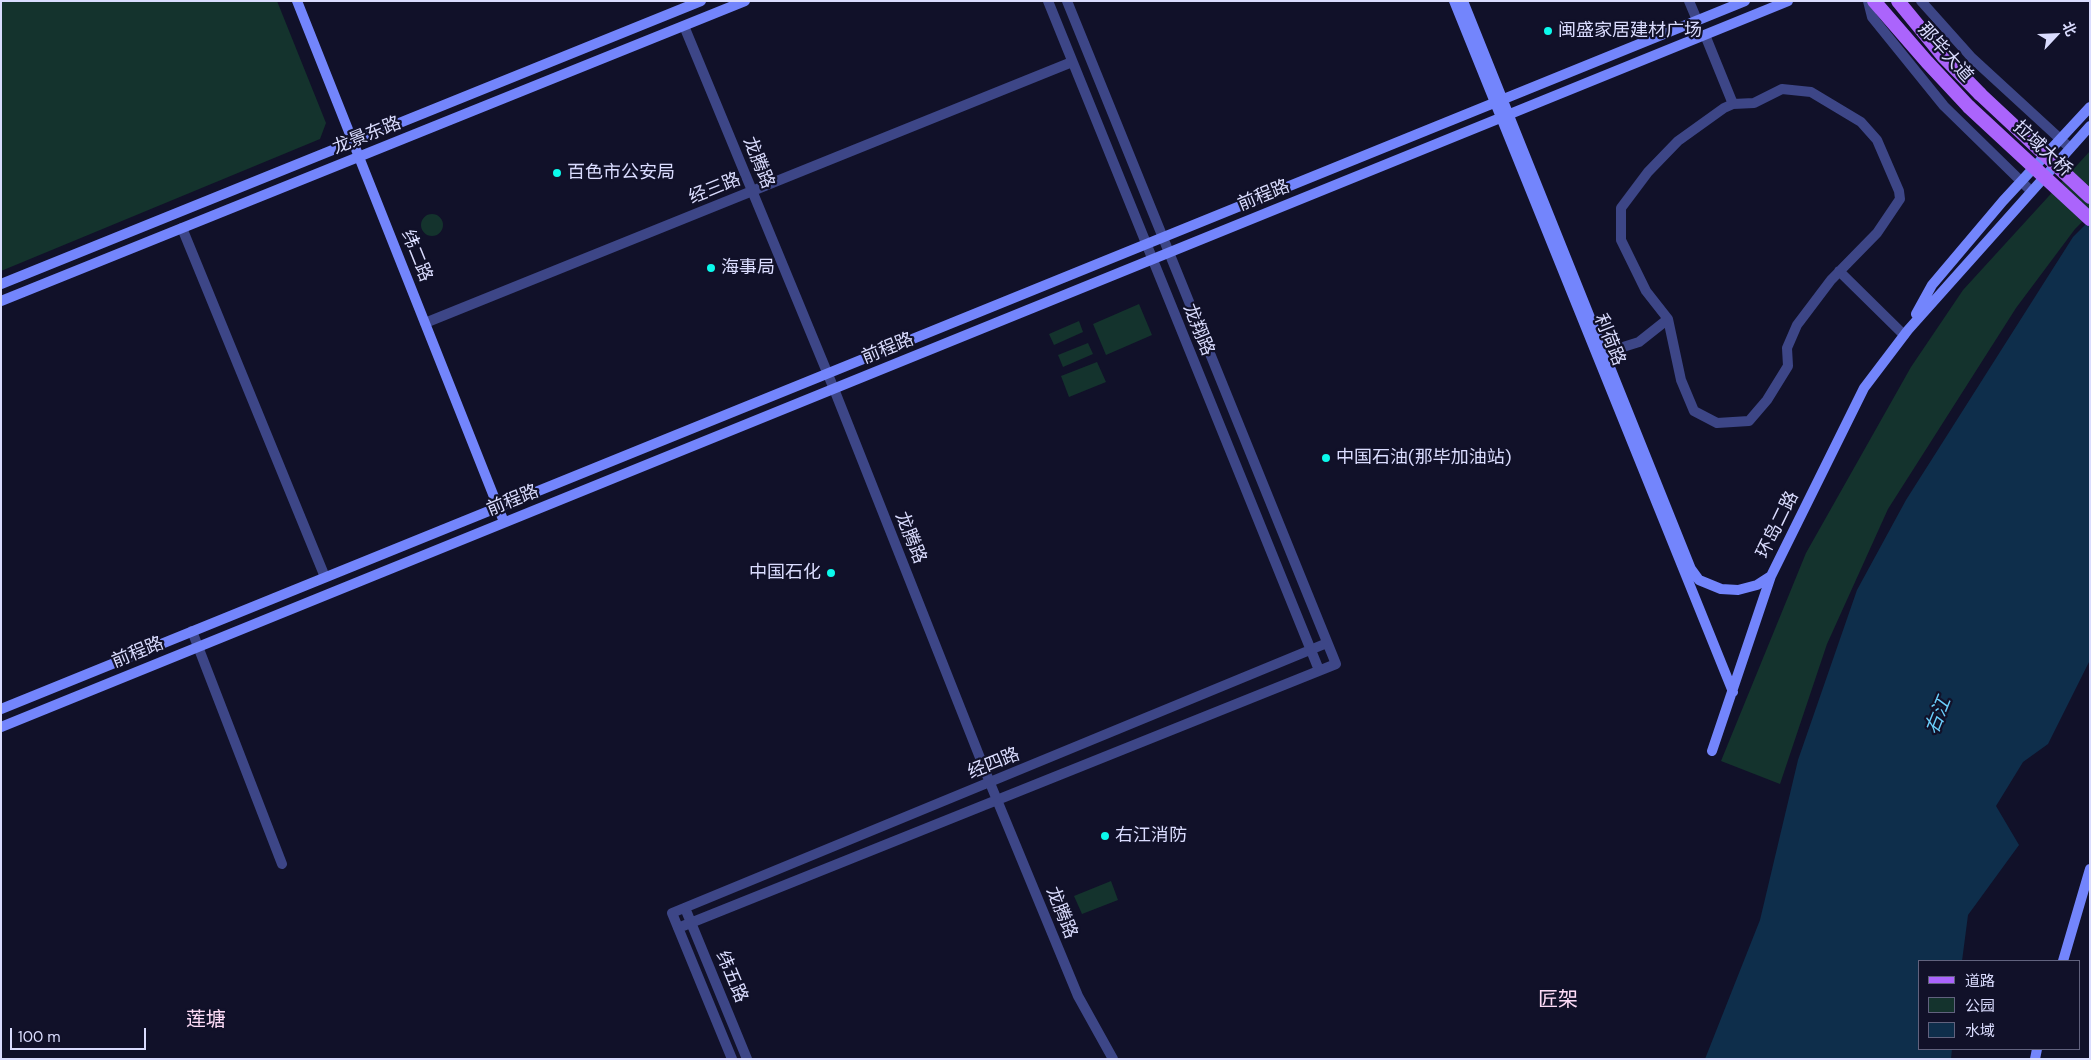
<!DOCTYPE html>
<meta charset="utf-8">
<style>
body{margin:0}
#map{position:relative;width:2091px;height:1060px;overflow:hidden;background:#111129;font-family:"DM Sans","Noto Sans SC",sans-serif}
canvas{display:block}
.frame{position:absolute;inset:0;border:2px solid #dadcfe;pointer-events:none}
.legend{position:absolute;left:1918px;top:960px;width:162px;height:90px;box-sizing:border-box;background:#111129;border:1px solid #61627e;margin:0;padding:6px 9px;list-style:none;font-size:15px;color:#dadcfe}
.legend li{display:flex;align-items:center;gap:10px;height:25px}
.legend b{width:25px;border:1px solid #61627e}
.north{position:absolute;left:2031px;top:10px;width:50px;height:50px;-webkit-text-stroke:4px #111129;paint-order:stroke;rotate:65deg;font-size:14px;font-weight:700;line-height:20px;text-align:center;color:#dadcfe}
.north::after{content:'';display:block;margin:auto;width:18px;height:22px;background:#dadcfe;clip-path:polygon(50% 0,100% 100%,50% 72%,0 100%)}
.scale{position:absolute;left:10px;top:1028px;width:136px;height:22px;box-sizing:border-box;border:2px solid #dadcfe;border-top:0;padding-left:6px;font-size:15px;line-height:18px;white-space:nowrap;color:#dadcfe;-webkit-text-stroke:4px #111129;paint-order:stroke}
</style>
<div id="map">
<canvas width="2091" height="1060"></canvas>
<div class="frame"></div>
<ul class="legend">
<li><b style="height:6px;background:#ab64fc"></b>道路</li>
<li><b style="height:14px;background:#14332d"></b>公园</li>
<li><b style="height:14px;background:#0e2e4b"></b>水域</li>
</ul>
<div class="north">北</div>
<div class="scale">100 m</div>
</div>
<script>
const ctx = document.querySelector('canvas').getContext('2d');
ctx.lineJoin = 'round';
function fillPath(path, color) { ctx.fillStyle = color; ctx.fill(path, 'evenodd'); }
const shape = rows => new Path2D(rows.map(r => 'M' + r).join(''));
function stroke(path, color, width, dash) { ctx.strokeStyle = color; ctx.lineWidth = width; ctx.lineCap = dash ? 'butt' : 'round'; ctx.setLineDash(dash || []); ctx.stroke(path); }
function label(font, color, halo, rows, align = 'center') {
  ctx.font = font + ' "DM Sans","Noto Sans SC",sans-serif'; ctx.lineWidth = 4.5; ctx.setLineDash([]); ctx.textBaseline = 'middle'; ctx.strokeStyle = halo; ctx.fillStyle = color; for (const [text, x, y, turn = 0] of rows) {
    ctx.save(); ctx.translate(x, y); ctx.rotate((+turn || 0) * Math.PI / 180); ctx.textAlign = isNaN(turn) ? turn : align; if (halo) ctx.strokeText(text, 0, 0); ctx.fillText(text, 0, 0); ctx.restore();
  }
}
const green = shape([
 [1,1,277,1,326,123,320,139,1,271],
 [2090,151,2090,214,2075,229,2016,308,1888,509,1827,644,1780,784,1721,761,1806,553,1911,367,1963,290],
 '421 225a11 11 0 1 1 22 0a11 11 0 1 1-22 0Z',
 [1139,304,1152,335,1106,355,1093,324],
 [1079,321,1083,332,1054,345,1049,334],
 [1088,343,1093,354,1063,367,1058,355],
 [1097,362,1106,382,1069,397,1061,376],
 [1111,881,1118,900,1082,914,1074,896]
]);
const water = shape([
 [2090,220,2090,660,2048,744,2023,762,1996,806,2019,845,1968,915,1962,961,1920,961,1920,1049,1952,1049,1951,1059,1705,1059,1760,920,1798,760,1857,590,1906,500,2073,237]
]);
const minor = shape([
 [1705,35,1733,104],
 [1782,89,1811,92,1861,122,1877,140,1899,191,1900,199,1877,233,1831,280,1797,325,1787,348,1788,366,1767,400,1749,421,1717,423,1694,411,1681,380,1668,319,1646,291,1621,240,1621,208,1648,172,1678,141,1724,108,1733,104,1754,103,1782,89],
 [182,228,325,577],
 [1839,271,1904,335],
 [1604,353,1639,342,1668,319]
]);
const tertiary = shape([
 [1048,1,1319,670],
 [1689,1,1697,20],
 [1868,1,1872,17,1944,106,2031,191],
 [1921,1,1972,58,2070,148],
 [684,26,834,389,990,783,1078,996,1113,1059],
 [425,323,1072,62],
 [192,631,282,864],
 [685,908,747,1059],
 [678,928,1336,664,1067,1],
 [732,1059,672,913,1327,643]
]);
const secondary = shape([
 [297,1,504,522],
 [1454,1,1733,692],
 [1463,1,1691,569,1699,580,1721,589,1738,590,1757,585,1771,576],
 [1,284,701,1],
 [1,301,745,1],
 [1916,314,1932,285,2003,201,2090,107],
 [1,709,1745,1],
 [1,727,1788,1],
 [1712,751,1771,576,1864,388,1908,330,2090,126],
 [2063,961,2090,869],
 [2035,1059,2037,1049]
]);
const primary = shape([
 [1874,1,1927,62,1969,107],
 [1898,1,1943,56,1980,94]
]);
const primaryBridge = shape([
 [1980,94,2090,197],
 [1969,107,2090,219]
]);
const markers = [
 [1548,31,5,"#0bfaec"],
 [557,173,5,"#0bfaec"],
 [711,268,5,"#0bfaec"],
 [1326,458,5,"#0bfaec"],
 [831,573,5,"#0bfaec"],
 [1105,836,5,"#0bfaec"]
];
const poiNames = [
 ["闽盛家居建材广场",1558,31],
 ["百色市公安局",567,173],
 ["海事局",721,268],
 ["中国石油(那毕加油站)",1336,458],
 ["中国石化",821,573,"right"],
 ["右江消防",1115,836]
];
const streetNames = [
 ["那毕大道",1945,53,48],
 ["龙景东路",367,136,-22],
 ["拉域大桥",2042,149,43],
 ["龙腾路",758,163,68],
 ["经三路",715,189,-22],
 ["前程路",1264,196,-22],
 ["纬二路",416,256,68],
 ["龙翔路",1198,330,68],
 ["利荷路",1609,340,68],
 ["前程路",888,349,-22],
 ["前程路",513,501,-22],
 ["环岛二路",1778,525,-64],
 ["龙腾路",910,538,68],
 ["前程路",138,653,-22],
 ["经四路",994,764,-22],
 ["龙腾路",1061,913,68],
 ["纬五路",731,977,67]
];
const waterNames = [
 ["右江",1939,716,-68]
];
const quarterNames = [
 ["匠架",1558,1001],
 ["莲塘",206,1021]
];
fillPath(green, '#14332d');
fillPath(water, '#0e2e4b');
stroke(minor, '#3d4687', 10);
stroke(tertiary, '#3d4687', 10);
stroke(secondary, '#7385fc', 10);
stroke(primary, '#ab64fc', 14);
stroke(primaryBridge, '#ab64fc', 14);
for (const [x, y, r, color] of markers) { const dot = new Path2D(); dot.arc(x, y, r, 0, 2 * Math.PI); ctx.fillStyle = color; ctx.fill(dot); stroke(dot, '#111129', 2); }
label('18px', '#dadcfe', '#111129', poiNames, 'left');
label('18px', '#dadcfe', '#111129', streetNames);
label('italic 19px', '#6bcffc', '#111129', waterNames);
label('20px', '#fedcf7', '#111129', quarterNames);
</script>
